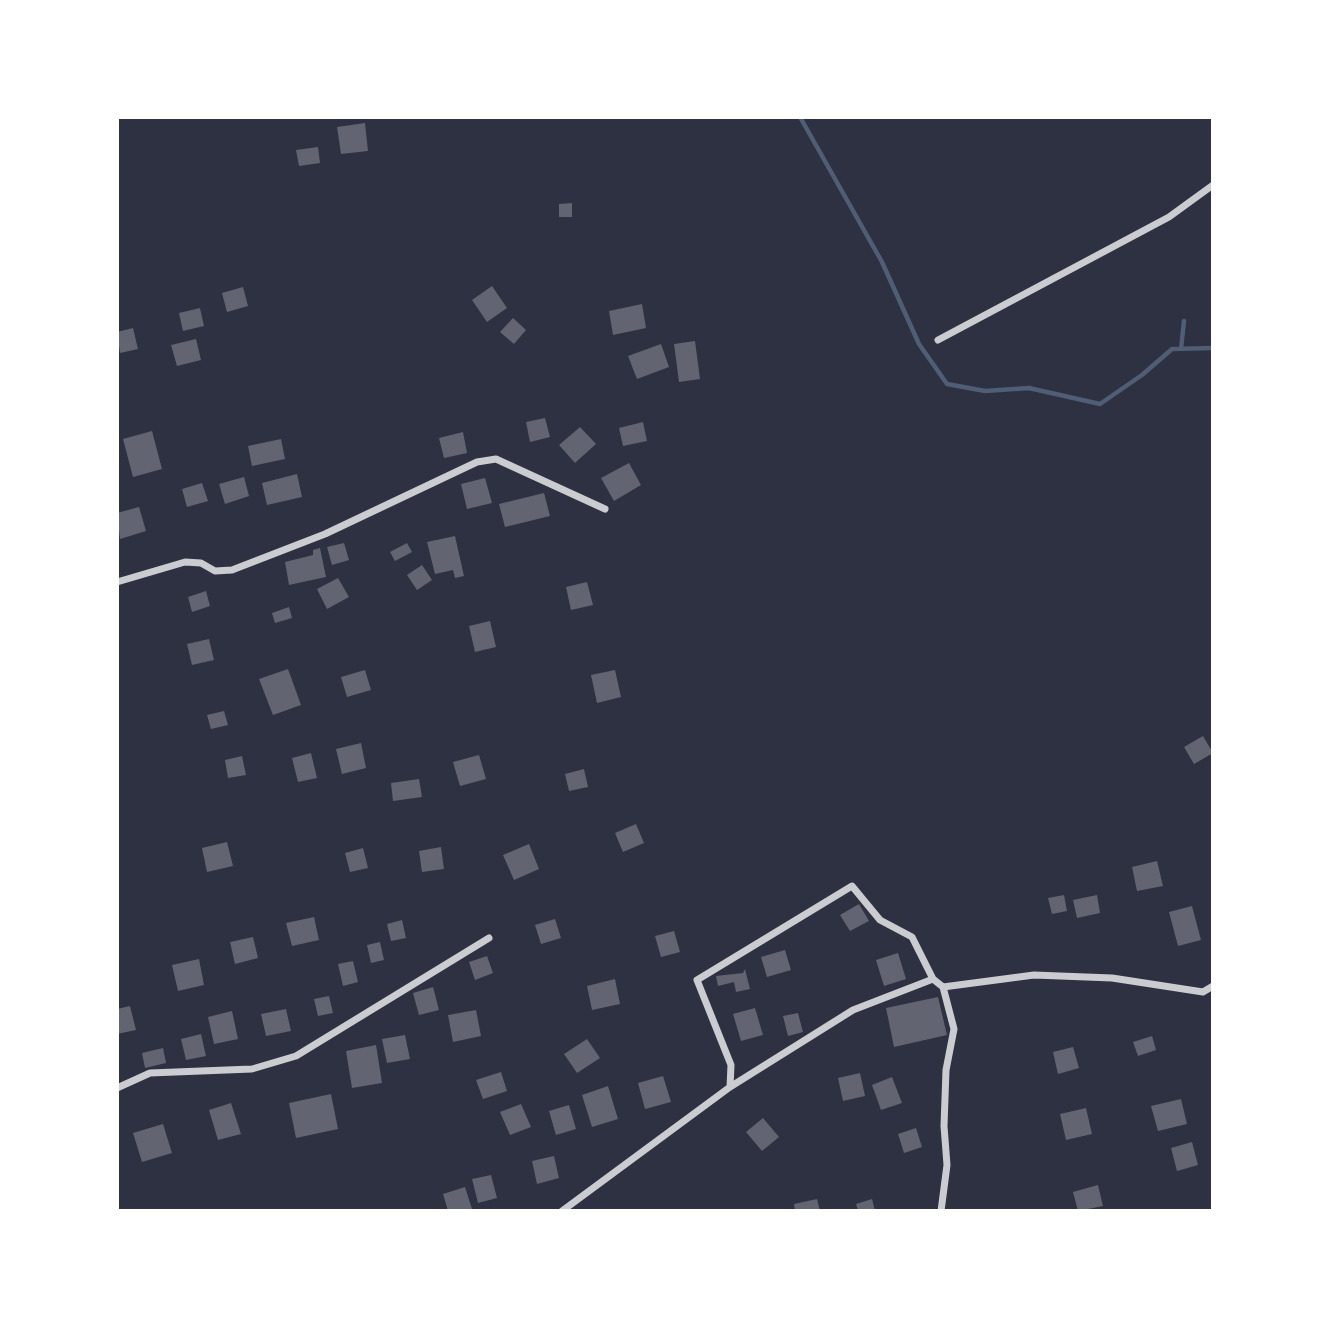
<!DOCTYPE html>
<style>
body{margin:0}
#map{position:relative;width:1330px;height:1328px;overflow:hidden;background:#2d3142;font-family:Barlow,sans-serif}
canvas{display:block}
.frame{position:absolute;inset:0;border:119px solid #fff;pointer-events:none}
</style>
<div id="map">
<canvas width="1330" height="1328"></canvas>
<div class="frame"></div>
</div>
<script>
const ctx = document.querySelector('canvas').getContext('2d');
ctx.lineJoin = 'round';
const shape = rows => new Path2D(rows.map(r => 'M' + r).join(''));
function stroke(path, color, width, dash) { ctx.strokeStyle = color; ctx.lineWidth = width; ctx.lineCap = dash ? 'butt' : 'round'; ctx.setLineDash(dash || []); ctx.stroke(path); }
function fillPath(path, color) { ctx.fillStyle = color; ctx.fill(path, 'evenodd'); }
const stream = shape([
 [800,117,882,262,919,344,947,384,985,391,1029,388,1100,404,1142,375,1172,349,1213,348],
 [1181,349,1184,321]
]);
const building = shape([
 [365,123,368,151,341,154,337,127],
 [318,147,320,163,299,166,296,150],
 [572,203,572,217,559,217,559,204],
 [492,286,507,308,487,322,472,300],
 [243,287,248,306,227,312,222,293],
 [642,304,646,328,613,335,609,311],
 [200,308,204,326,183,331,179,313],
 [513,318,526,330,514,344,500,332],
 [133,328,138,349,120,353,117,332],
 [196,339,201,360,177,366,171,345],
 [695,341,700,379,679,382,674,344],
 [661,344,669,367,637,379,628,356],
 [545,418,550,437,530,442,526,422],
 [643,422,647,441,623,446,619,428],
 [580,427,596,444,575,463,559,445],
 [152,431,162,469,133,477,123,439],
 [463,432,467,453,444,458,439,438],
 [281,439,285,459,252,466,248,446],
 [629,463,641,485,614,501,601,478],
 [297,474,302,497,267,505,262,483],
 [244,477,249,496,225,504,219,484],
 [485,478,492,503,467,509,461,484],
 [202,483,208,501,187,507,182,489],
 [544,493,550,516,505,527,499,504],
 [139,507,146,531,120,539,117,513],
 [455,536,464,576,455,578,453,570,435,574,427,542],
 [344,543,349,560,332,565,327,547],
 [407,543,412,552,395,561,390,552],
 [320,548,326,577,289,585,285,562,313,555,313,550],
 [422,565,432,580,417,590,407,575],
 [338,578,349,597,327,609,317,589],
 [587,582,593,605,571,610,566,587],
 [206,591,210,606,192,612,188,597],
 [289,607,292,618,275,623,272,613],
 [490,621,496,647,475,652,469,626],
 [209,639,214,660,192,665,187,644],
 [288,669,301,705,273,715,259,679],
 [365,670,371,690,347,697,341,677],
 [615,670,621,697,597,703,591,675],
 [224,711,228,725,211,729,207,715],
 [1203,736,1213,753,1194,764,1184,747],
 [361,743,366,768,342,774,336,749],
 [311,753,317,778,298,782,292,758],
 [479,755,486,779,460,786,453,762],
 [242,756,246,775,228,778,225,760],
 [584,769,588,787,569,791,565,774],
 [419,779,422,797,393,801,391,783],
 [636,824,644,843,623,852,615,833],
 [227,842,233,866,207,872,202,848],
 [529,844,539,869,514,880,503,855],
 [441,847,444,869,422,872,419,851],
 [363,848,368,868,350,872,345,853],
 [1157,861,1163,886,1137,891,1132,867],
 [1064,895,1067,911,1052,914,1048,898],
 [1097,895,1100,913,1077,918,1073,900],
 [859,904,869,921,850,931,840,915],
 [1192,906,1201,940,1178,946,1169,912],
 [314,917,319,940,292,946,286,923],
 [555,919,561,938,541,944,535,925],
 [402,920,406,938,391,941,387,924],
 [674,931,680,952,661,957,655,936],
 [253,937,258,958,235,964,230,942],
 [380,942,384,960,371,963,367,945],
 [785,950,791,970,767,977,761,957],
 [898,953,906,979,884,986,876,960],
 [487,956,493,973,475,980,469,962],
 [199,959,204,985,178,991,172,965],
 [353,961,358,982,343,986,338,964],
 [745,969,750,989,736,992,734,982,718,986,716,976,743,973],
 [615,979,620,1004,592,1010,587,986],
 [433,987,439,1010,419,1015,413,993],
 [329,996,333,1013,318,1016,314,999],
 [938,997,947,1035,894,1047,886,1008],
 [130,1006,136,1030,117,1034,117,1009],
 [755,1008,763,1035,741,1041,733,1014],
 [286,1009,291,1031,266,1036,261,1014],
 [476,1010,481,1036,453,1042,448,1015],
 [232,1011,238,1039,214,1044,208,1017],
 [798,1013,803,1032,788,1036,783,1016],
 [201,1034,206,1056,186,1060,181,1039],
 [405,1035,410,1059,387,1063,382,1039],
 [1152,1036,1156,1050,1138,1056,1133,1042],
 [587,1039,600,1058,577,1073,564,1054],
 [376,1045,382,1083,352,1088,346,1051],
 [1073,1047,1079,1068,1058,1074,1053,1052],
 [163,1048,166,1063,145,1068,142,1053],
 [501,1072,507,1091,483,1099,476,1080],
 [860,1073,865,1096,843,1101,838,1078],
 [663,1076,671,1102,645,1109,638,1083],
 [892,1077,902,1103,881,1110,872,1085],
 [608,1086,618,1119,592,1127,582,1095],
 [331,1094,338,1129,296,1138,289,1103],
 [1181,1099,1187,1124,1158,1131,1151,1106],
 [231,1103,241,1134,218,1140,209,1110],
 [521,1104,531,1127,510,1135,500,1112],
 [569,1105,576,1129,556,1135,549,1111],
 [1086,1108,1092,1134,1066,1140,1060,1114],
 [763,1118,779,1137,762,1151,746,1132],
 [163,1124,172,1153,142,1162,133,1133],
 [916,1128,922,1147,904,1153,898,1134],
 [1192,1142,1198,1165,1177,1171,1171,1148],
 [554,1156,559,1178,537,1184,532,1161],
 [491,1175,497,1198,478,1203,472,1179],
 [1098,1185,1103,1206,1078,1211,1073,1192],
 [465,1187,472,1209,448,1211,443,1194],
 [817,1199,820,1211,795,1211,794,1204],
 [872,1199,875,1211,858,1211,856,1204]
]);
const minor = shape([
 [938,340,1169,217,1213,185],
 [117,582,185,562,201,563,215,571,232,570,325,534,477,462,496,459,605,509],
 [730,1087,853,1010,933,979],
 [117,1088,150,1073,252,1069,296,1056,489,938],
 [562,1211,730,1087,731,1065,697,980,852,886,880,920,912,937,933,979,943,987,1034,975,1112,978,1203,992,1213,986],
 [941,1211,947,1165,944,1126,946,1070,954,1029,943,987]
]);
stroke(stream, '#4f5d75', 4.5);
fillPath(building, '#626471');
stroke(minor, '#caccd0', 7);
</script>
